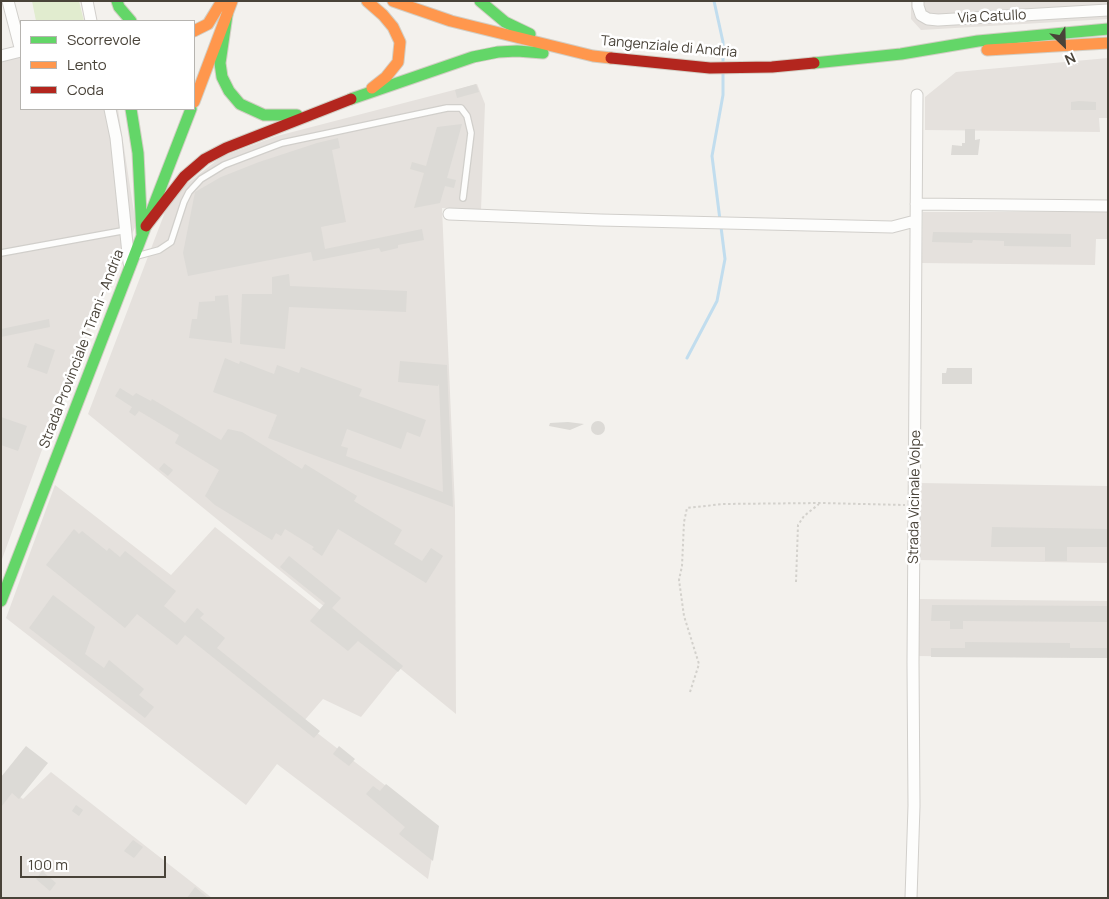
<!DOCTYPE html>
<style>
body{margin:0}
#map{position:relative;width:1109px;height:899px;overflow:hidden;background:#f3f1ed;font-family:Manrope,sans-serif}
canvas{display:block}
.frame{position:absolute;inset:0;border:2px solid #494339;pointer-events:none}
.legend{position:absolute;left:20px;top:20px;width:175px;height:90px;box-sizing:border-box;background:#fff;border:1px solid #b6b4b0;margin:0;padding:6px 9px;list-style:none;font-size:15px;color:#494339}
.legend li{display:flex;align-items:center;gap:10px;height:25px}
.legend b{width:25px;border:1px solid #b6b4b0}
.north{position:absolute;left:1039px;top:20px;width:50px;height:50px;-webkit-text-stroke:4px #fff;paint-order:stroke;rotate:156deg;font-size:14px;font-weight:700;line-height:20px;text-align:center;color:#494339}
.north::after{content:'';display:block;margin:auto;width:18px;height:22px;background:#494339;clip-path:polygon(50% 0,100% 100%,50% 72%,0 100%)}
.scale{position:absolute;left:20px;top:856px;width:146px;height:22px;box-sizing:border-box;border:2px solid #494339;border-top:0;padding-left:6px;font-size:15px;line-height:18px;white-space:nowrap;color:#494339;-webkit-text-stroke:4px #fff;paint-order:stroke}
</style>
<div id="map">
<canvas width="1109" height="899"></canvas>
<div class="frame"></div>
<ul class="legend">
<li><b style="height:6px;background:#63d668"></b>Scorrevole</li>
<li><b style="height:6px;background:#ff974d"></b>Lento</li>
<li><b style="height:6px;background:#b3261e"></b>Coda</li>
</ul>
<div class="north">N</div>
<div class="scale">100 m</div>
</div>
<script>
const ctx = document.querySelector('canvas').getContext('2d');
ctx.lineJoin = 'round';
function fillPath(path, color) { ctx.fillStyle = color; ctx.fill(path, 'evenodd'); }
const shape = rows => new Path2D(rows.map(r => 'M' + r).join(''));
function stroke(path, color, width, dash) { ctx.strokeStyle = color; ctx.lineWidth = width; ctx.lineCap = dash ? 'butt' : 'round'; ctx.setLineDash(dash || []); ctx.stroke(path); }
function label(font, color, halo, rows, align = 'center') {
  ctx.font = font + ' Manrope,sans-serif'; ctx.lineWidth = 5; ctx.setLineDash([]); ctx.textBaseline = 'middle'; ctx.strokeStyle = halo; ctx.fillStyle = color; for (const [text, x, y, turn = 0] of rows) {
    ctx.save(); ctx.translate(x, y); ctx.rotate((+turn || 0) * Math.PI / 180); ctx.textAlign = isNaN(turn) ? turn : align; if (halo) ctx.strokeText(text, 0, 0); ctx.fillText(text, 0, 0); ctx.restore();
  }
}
const industrial = shape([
 [911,1,1108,1,1108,19,921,30,911,19],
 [21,45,21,109,118,109,136,225,66,384,1,562,1,50],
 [1108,58,1108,118,1099,118,1100,132,925,130,925,97,956,72],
 [477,84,485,104,481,210,442,208,455,508,456,714,88,414,165,212,184,186,221,157,277,136],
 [923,212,1108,212,1108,239,1096,239,1095,265,922,263],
 [920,483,1108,486,1108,563,918,560],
 [55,485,171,575,215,527,398,671,361,717,323,699,303,722,438,826,428,879,277,764,246,805,6,618],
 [916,599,1108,601,1108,658,916,656],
 [51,772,212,898,1,898,1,783,23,799]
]);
const green = shape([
 [32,1,79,1,84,21,36,21]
]);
const stream = shape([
 [714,1,723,42,723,62],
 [720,220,712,156,723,95,723,73],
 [687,358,717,301,725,259,721,227]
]);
const building = shape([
 [476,84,479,92,457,98,455,90],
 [1079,101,1096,102,1096,110,1071,110,1071,102],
 [462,124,447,178,456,180,454,188,445,186,440,203,414,208,424,173,410,169,412,162,426,166,437,127],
 [965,129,975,129,975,140,980,139,978,155,951,155,952,145,962,146,962,143,965,143],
 [338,138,340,148,332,150,346,222,321,227,325,249,422,229,424,240,398,245,398,248,381,252,379,248,313,261,311,252,188,276,183,253,195,192,221,177,259,162,317,143],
 [933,232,1071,234,1071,247,1004,246,1004,241,973,240,972,243,932,242],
 [289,274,290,286,407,291,406,312,289,307,285,349,240,344,242,294,272,294,272,277],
 [228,295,232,343,189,338,192,319,197,319,199,302,215,301,215,296],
 [49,319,50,327,1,337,1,329],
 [35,343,55,350,47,374,27,367],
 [225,358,239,364,240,361,274,374,277,365,299,373,301,367,362,389,359,396,426,420,420,437,407,432,401,449,347,429,341,446,348,448,346,456,443,492,439,384,438,386,398,382,400,361,447,365,453,507,268,438,277,415,213,392],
 [947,368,972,368,972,384,942,384,942,373,946,373],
 [120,388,133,396,136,393,151,401,152,399,221,440,228,429,242,432,302,469,305,464,357,496,354,501,402,530,394,544,422,561,431,548,443,556,426,583,338,529,322,556,312,549,314,547,285,529,281,536,276,533,272,540,215,505,205,496,219,470,175,443,179,435,139,411,135,416,129,412,132,407,115,396],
 [1,417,27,426,18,451,1,445],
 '591 428a7 7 0 1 1 14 0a7 7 0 1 1-14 0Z',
 [568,422,584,424,570,430,549,426,550,423],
 [164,463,173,470,168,476,159,469],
 [992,527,1108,529,1108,547,1067,547,1067,561,1045,561,1045,547,991,547],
 [74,529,79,534,82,531,107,551,109,548,120,557,125,551,176,591,164,606,185,623,197,608,204,614,200,618,225,638,217,648,320,731,314,738,185,635,177,645,137,614,125,628,46,565],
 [289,556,341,598,332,608,403,666,398,672,358,641,348,651,310,621,325,603,280,567],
 [53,595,95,627,85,654,104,668,109,660,144,689,139,695,154,707,145,718,29,628],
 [932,605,1108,606,1108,622,963,621,963,629,950,629,950,621,931,621],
 [965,642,1070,643,1070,648,1108,648,1108,658,931,657,931,648,965,648],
 [26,746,48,763,19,799,12,793,1,807,1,777],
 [339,746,355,759,349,766,333,754],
 [386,784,439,826,433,861,399,834,405,827,366,794,373,786,380,791],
 [76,805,83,810,79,816,72,811],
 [133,840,143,847,134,858,124,851],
 [42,871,56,883,50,891,36,879],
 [195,887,208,898,187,898]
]);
const path = shape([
 [796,582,798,525,804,516,819,504],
 [690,692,699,664,684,616,679,580,682,566,684,522,687,508,723,504,821,503,905,505]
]);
const lane = shape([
 [1,253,127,230],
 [137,256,159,250,171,242,184,202,189,192,201,179,224,165,282,143,447,108,461,108,467,116,471,133,463,198]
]);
const street = shape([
 [8,1,21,51],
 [87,1,91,21],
 [918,1,918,6,921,15,928,19,938,20,1108,10],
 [1,56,21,51],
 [110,109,116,138,129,263],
 [916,204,1108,206],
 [449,214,600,220,892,227,915,221],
 [911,898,914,806,913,662,917,95]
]);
const fast = shape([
 [117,1,119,7,131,21],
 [480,1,505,22,530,34],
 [227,15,220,63,222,77,229,91,240,104,264,115,297,115],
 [814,63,901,54,978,41,1108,29],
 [351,99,473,57,498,52,517,51,543,53],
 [131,109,138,153,142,235],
 [1,601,191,109]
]);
const slow = shape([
 [367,1,383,15,393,27,400,42,398,62,386,77,372,88],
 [393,1,451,21,593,56,611,58],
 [194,31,208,24,222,1],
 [987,50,1108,43],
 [194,102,232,1]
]);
const jam = shape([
 [611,58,710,68,772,67,814,63],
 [146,226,184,177,205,159,226,148,351,99]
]);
const streetNames = [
 ["Via Catullo",992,17,-3],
 ["Tangenziale di Andria",669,47,5],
 ["Strada Provinciale 1 Trani - Andria",82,349,-69],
 ["Strada Vicinale Volpe",915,497,-89]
];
fillPath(industrial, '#e5e1dd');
fillPath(green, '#e1eccf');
stroke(stream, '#c1ddee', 3);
fillPath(building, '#dcdad6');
stroke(lane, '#d1cfcb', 8);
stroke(street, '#d1cfcb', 13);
stroke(fast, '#d2cec4', 13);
stroke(slow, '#d2cec4', 13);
stroke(jam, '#d2cec4', 13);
stroke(path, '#d3d1cc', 2, [2.5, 2.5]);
stroke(lane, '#fdfdfc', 5.5);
stroke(street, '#fdfdfc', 11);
stroke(fast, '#63d668', 11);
stroke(slow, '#ff974d', 11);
stroke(jam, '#b3261e', 11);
label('14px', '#494339', '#fff', streetNames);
</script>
